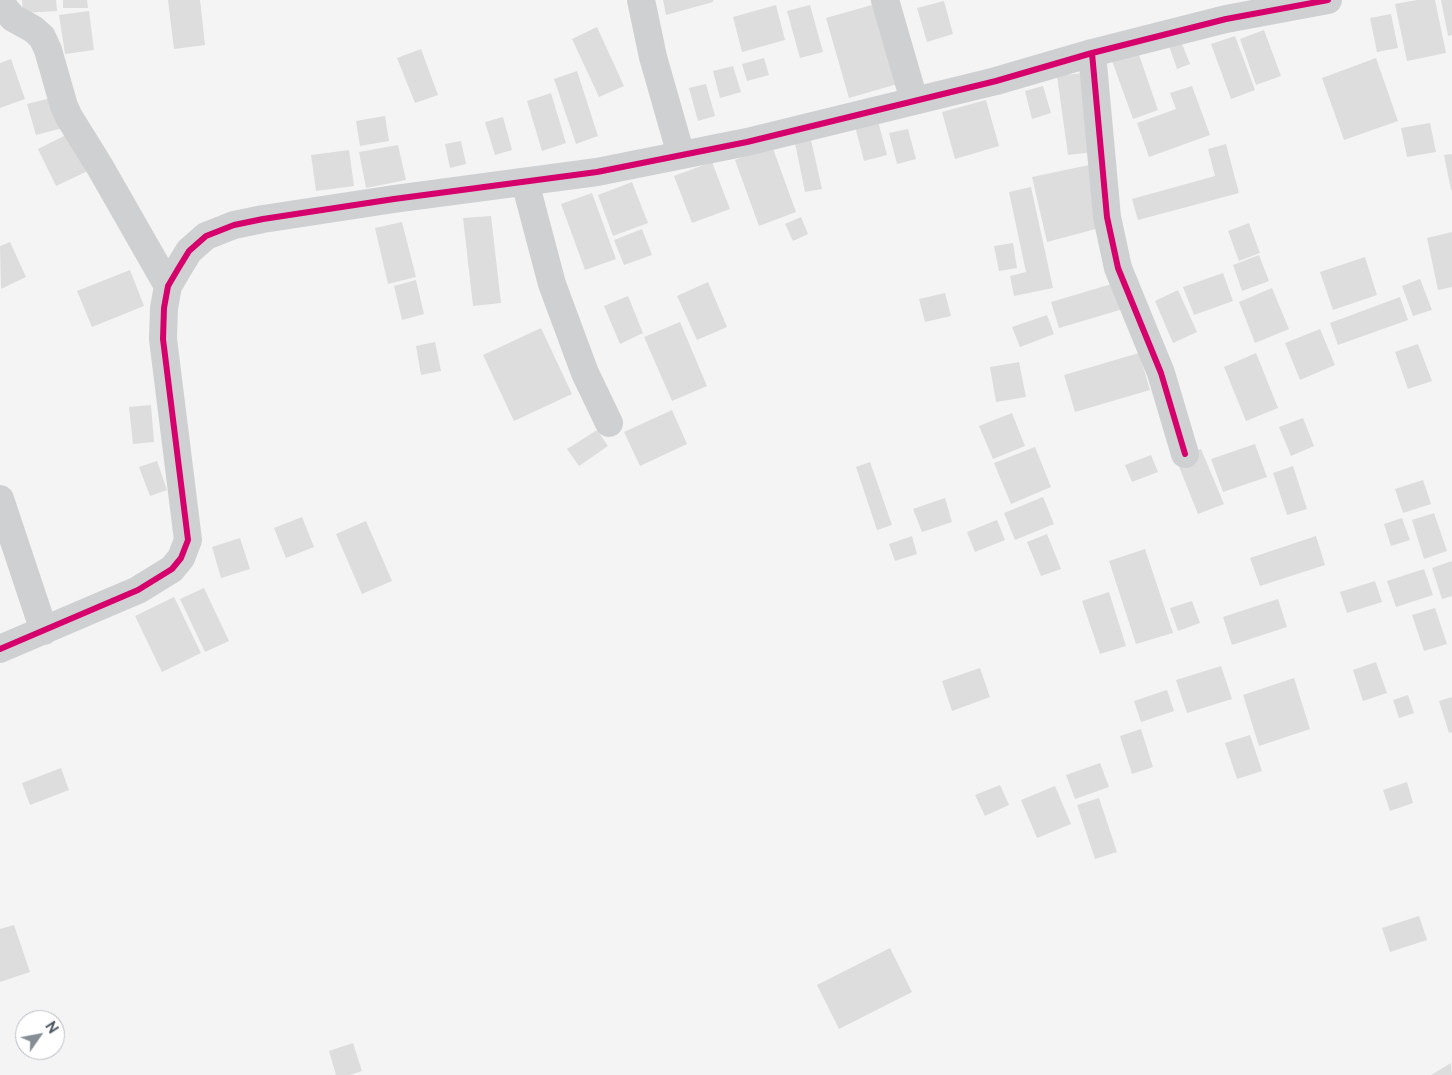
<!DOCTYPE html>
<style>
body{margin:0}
#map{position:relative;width:1452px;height:1075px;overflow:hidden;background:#f4f4f4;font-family:Raleway,sans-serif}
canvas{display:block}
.north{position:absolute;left:15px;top:1010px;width:50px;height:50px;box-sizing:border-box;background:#fff;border:1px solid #b7bbc0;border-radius:50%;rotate:57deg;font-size:14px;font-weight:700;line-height:20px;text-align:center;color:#4a5661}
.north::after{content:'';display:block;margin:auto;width:18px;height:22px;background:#868d94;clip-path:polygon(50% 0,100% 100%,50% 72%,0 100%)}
</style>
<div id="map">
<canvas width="1452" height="1075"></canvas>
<div class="north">N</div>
</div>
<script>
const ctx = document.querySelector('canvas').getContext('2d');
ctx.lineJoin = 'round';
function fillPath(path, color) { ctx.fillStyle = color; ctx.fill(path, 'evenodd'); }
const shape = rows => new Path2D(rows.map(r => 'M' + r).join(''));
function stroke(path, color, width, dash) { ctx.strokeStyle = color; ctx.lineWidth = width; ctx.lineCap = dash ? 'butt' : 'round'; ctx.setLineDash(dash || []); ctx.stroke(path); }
const building = shape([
 [22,0,56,0,57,11,23,13],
 [63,0,87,0,88,8,63,8],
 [168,0,200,0,205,45,174,49],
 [663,0,713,0,713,2,666,15],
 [1417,0,1435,0,1446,53,1407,61,1395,4],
 [1441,0,1452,0,1452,35,1448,36],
 [944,1,953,34,927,42,917,8],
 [879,3,901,83,849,98,826,18],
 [776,5,785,40,742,52,733,17],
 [810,5,823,52,800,58,787,11],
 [89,11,94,50,65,54,59,15],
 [1391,14,1398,48,1377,52,1370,18],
 [597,27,624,86,599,97,572,39],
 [1264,30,1281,76,1256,85,1240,39],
 [1235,36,1255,90,1231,99,1211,44],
 [1180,39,1190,64,1177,69,1168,43],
 [421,49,438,95,415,103,397,58],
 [1137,49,1158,110,1133,119,1111,58],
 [764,58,769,75,747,81,742,64],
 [1376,58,1398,121,1344,140,1322,78],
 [11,59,25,99,0,108,0,63],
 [733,66,741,92,720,98,713,71],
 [577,71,598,136,576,144,554,79],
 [1083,73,1094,152,1068,155,1057,76],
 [706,84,715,116,698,121,689,88],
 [1043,86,1051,113,1032,119,1025,91],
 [1192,86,1210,135,1149,157,1137,123,1176,109,1170,93],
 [551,93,566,143,542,151,527,101],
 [55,97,63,128,36,135,27,104],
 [986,100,999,146,955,159,942,112],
 [385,116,389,141,360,146,356,121],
 [503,117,512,150,495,155,485,122],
 [878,121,887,155,864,161,855,126],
 [1430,123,1436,152,1407,157,1401,128],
 [908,129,916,159,897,164,889,133],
 [72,132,90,170,56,186,38,149],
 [811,140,822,189,805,192,795,143],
 [461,141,466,164,450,168,445,144],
 [1226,144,1239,193,1138,220,1132,199,1215,176,1208,149],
 [398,145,406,180,366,188,359,152],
 [772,146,796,212,759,226,735,160],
 [349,150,354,186,316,191,311,155],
 [1452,154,1452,190,1451,190,1444,155],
 [712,162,730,209,692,223,674,176],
 [1094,164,1103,227,1047,242,1032,177],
 [632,182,648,223,613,236,598,195],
 [1031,187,1053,288,1014,296,1010,276,1026,272,1009,192],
 [592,193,616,259,585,270,561,204],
 [491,216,501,303,473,306,463,218],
 [801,217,808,234,793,241,785,224],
 [402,222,416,277,388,284,375,228],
 [1249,223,1260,253,1239,261,1228,231],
 [642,229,652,255,624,265,614,240],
 [1452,232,1452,287,1438,290,1427,238],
 [10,242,26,277,1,289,0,246],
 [1013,243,1017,268,999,271,994,246],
 [1259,255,1269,281,1242,291,1233,265],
 [1365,257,1377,295,1333,310,1320,272],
 [130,270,144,306,92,327,77,291],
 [1223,273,1233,301,1194,315,1183,287],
 [1420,279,1432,310,1413,316,1402,286],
 [416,280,424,314,402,320,394,286],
 [708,282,727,327,697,340,677,296],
 [1115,283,1123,309,1059,328,1051,302],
 [1272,288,1289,329,1255,343,1239,302],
 [1178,290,1197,332,1173,343,1155,301],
 [945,293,951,316,925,322,919,299],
 [628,296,643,333,620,344,604,306],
 [1400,297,1408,320,1338,345,1330,323],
 [1047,315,1054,334,1020,347,1012,327],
 [680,322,707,386,672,401,644,337],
 [541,328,572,394,514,421,483,355],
 [1320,329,1335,365,1300,380,1285,343],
 [435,342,441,371,421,375,416,346],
 [1418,344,1432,381,1408,389,1395,352],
 [1139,353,1150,390,1075,412,1064,375],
 [1256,353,1278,408,1246,421,1224,367],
 [1019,362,1026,397,996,402,990,367],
 [151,405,154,442,133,444,129,407],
 [672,410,687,444,640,466,624,432],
 [1012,413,1025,446,993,459,979,426],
 [1303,418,1314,446,1291,456,1279,427],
 [597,430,608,446,579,466,567,449],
 [1255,444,1267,477,1223,492,1211,459],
 [1035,447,1051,487,1011,504,994,463],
 [1201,449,1224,504,1198,514,1176,459],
 [1151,455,1158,472,1132,482,1125,465],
 [157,461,167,490,150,496,139,467],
 [870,462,892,525,877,530,856,467],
 [1293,466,1307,509,1287,515,1273,473],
 [1423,480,1431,504,1403,513,1395,489],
 [1043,497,1054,524,1015,540,1004,513],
 [945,498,952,522,922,532,913,509],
 [1434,513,1447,551,1424,559,1412,520],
 [302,517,314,547,286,558,274,528],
 [1402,518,1410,540,1391,546,1384,524],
 [997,520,1005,540,975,552,967,532],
 [366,521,392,581,362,594,336,534],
 [1047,534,1061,569,1041,576,1027,542],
 [912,536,917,554,895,561,889,544],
 [1316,536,1325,565,1260,586,1250,558],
 [240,538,250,569,221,578,212,547],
 [1145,549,1173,633,1136,644,1109,561],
 [1452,561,1452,596,1442,599,1432,568],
 [1424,569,1433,595,1396,607,1387,581],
 [1375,581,1382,602,1347,613,1340,592],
 [204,588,229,641,205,652,180,599],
 [1109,592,1126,646,1100,654,1082,601],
 [174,597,201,653,162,672,135,616],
 [1278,599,1287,627,1232,645,1223,617],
 [1192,601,1200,623,1178,631,1170,608],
 [1435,608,1447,644,1424,651,1412,615],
 [1376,662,1387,693,1363,701,1353,670],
 [1221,666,1232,699,1187,713,1176,680],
 [980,668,990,697,952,711,942,681],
 [1294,678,1310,729,1259,746,1243,695],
 [1167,690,1174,711,1141,722,1134,701],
 [1408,695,1414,713,1399,718,1393,700],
 [1452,697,1452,732,1449,733,1439,701],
 [1141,729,1153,767,1132,774,1120,736],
 [1250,735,1262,771,1237,779,1225,743],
 [1100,763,1109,787,1075,799,1066,775],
 [61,768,69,790,30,805,22,783],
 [1407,782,1413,803,1390,811,1383,790],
 [1000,785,1009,805,985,816,975,795],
 [1055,786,1071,824,1037,838,1021,800],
 [1099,798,1117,852,1095,859,1077,805],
 [1419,916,1427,940,1390,952,1382,928],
 [14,925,30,972,0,982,0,929],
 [890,948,912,992,839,1029,817,985],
 [353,1043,362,1071,350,1075,336,1075,329,1051],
 [1451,1063,1452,1075,1431,1075]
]);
const minor = shape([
 [641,0,653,57,681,155],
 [885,0,914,100],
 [0,1,6,10,13,18,33,29,42,37,48,50,64,106,69,117,100,167,168,286],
 [1092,53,1107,217,1118,268,1161,373,1185,454],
 [525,182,552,284,585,373,609,423],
 [0,499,44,631],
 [0,649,138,590,172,569,181,558,188,540,163,339,164,308,168,286,178,269,189,251,206,236,234,225,263,219,394,199,597,172,747,142,996,81,1092,53,1226,19,1328,0]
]);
const cycleway = shape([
 [1092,53,1107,217,1118,268,1161,373,1185,454],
 [0,649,138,590,172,569,181,558,188,540,163,339,164,308,168,286,178,269,189,251,206,236,234,225,263,219,394,199,597,172,747,142,996,81,1092,53,1226,19,1328,0]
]);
fillPath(building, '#ddddde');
stroke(minor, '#ced0d2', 28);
stroke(cycleway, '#d6006c', 6);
</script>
